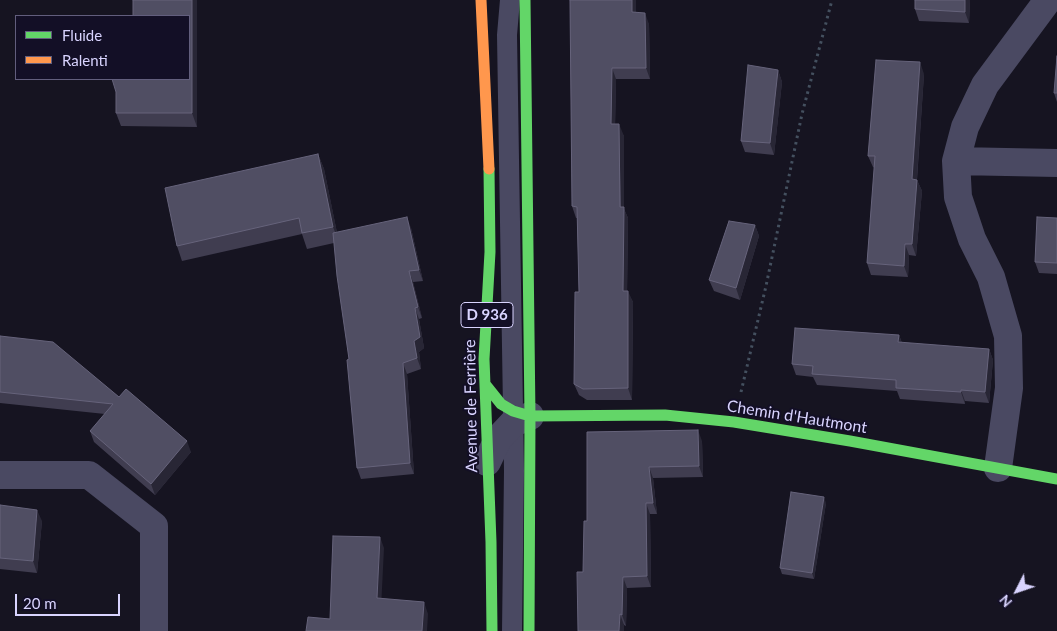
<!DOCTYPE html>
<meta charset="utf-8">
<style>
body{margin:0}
#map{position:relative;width:1057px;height:631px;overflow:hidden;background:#161421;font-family:Lato,sans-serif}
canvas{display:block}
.legend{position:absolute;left:15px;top:15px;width:175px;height:65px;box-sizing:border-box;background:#130f26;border:1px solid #625e7d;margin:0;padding:6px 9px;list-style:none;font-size:15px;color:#d9d4ff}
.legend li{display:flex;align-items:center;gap:10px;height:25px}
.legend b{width:25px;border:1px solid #625e7d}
.north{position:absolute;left:992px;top:566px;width:50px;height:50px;-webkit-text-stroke:4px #130f26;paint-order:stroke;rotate:229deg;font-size:14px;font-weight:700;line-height:20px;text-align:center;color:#d9d4ff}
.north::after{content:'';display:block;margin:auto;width:18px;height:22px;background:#d9d4ff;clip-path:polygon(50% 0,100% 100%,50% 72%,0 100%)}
.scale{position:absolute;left:15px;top:594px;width:105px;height:22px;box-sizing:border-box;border:2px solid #d9d4ff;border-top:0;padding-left:6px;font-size:15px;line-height:18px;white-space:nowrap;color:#d9d4ff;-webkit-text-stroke:4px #130f26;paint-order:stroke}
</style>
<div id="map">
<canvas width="1057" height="631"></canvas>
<ul class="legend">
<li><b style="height:6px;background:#63d668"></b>Fluide</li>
<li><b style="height:6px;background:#ff974d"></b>Ralenti</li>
</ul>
<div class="north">N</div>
<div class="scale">20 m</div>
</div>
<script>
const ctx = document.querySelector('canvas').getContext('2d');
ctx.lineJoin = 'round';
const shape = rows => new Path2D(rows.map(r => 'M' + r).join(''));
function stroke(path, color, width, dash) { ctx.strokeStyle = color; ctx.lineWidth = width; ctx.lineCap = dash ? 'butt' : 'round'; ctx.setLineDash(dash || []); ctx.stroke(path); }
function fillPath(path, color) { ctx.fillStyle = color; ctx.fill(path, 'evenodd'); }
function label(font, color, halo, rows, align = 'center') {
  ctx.font = font + ' Lato,sans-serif'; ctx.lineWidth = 4; ctx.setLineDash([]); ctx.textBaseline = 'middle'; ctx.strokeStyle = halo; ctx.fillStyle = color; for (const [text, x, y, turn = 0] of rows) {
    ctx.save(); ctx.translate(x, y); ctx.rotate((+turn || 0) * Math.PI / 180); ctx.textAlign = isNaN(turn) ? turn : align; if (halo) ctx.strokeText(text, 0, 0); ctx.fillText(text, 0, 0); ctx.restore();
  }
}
const path = shape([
 [741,392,766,286,802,114,832,0]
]);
const lane = shape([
 [510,0,507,35,514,471,512,631]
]);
const street = shape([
 [956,161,1057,163],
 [487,462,498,439,513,423,530,416],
 [998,468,1009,388,1008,336,991,277,972,239,958,197,956,161,965,127,985,85,1048,0],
 [0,475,89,475,154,526,154,631]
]);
const fast = shape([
 [525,0,530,416,529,631],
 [489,169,490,252,484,359,491,542,492,631],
 [485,384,501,404,513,411,530,416,665,415,734,422,850,441,1057,479]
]);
const slow = shape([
 [481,0,489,169]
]);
const wall = shape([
 [133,0,197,0,197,127,121,126,116,113,189,79],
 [570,0,636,0,636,12,649,24,650,79,616,79,615,124,624,136,624,209,628,218,627,291,633,302,632,400,587,400,579,395,574,384,579,292,577,218,576,218,572,206],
 [970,0,969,23,919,21,915,9],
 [1057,56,1057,102,1054,93],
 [778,70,782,82,774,155,745,152,741,141],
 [924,74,917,180,922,191,916,256,909,255,908,277,871,275,867,263,875,168,873,167,868,156],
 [318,154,324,169,337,233,411,228,423,281,413,282,422,318,419,319,424,348,419,352,421,369,407,374,414,474,361,479,357,468,349,359,334,243,307,249,302,234,182,261,177,246],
 [1057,218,1057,274,1039,273,1035,262],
 [755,225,759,236,740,300,714,291,709,280],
 [899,335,902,343,989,349,993,360,989,403,965,401,965,404,900,399,897,391,817,385,813,377,796,375,792,364],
 [0,336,119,397,191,452,155,495,94,442,90,431,105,414,0,403],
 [587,432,702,441,703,477,653,478,657,514,650,514,651,587,627,588,626,626,624,625,583,572,587,521],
 [826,503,814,579,782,574,780,568],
 [0,505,42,521,37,573,0,569]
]);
const shadedWall = shape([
 [192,0,197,0,197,127,192,113],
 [632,0,636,0,636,23,632,12],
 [965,0,970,0,969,23,965,12],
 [645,13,649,24,650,79,646,68],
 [920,62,924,74,916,191,912,179],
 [612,68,616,79,615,135,611,124],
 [778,70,782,82,774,155,770,143],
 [619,124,624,136,624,209,628,218,627,302,623,291],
 [318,154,324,169,339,242,333,227],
 [917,180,922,191,916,256,912,244],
 [407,217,411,228,423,281,419,270],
 [755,225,759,236,740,300,736,288],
 [905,244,909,255,908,277,904,266],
 [409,271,413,282,422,318,418,307],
 [628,291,633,302,632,400,628,388],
 [415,308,419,319,424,348,419,352,421,369,417,358,414,341],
 [899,335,903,346,898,342],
 [989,349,993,360,989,403,985,392],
 [403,363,407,374,414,474,410,463],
 [961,390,965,401,965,404,961,392],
 [698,430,702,441,703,477,699,466],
 [187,441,191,452,155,495,151,484],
 [649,467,653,478,657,514,653,503],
 [824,497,826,503,814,579,812,573],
 [646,503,650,514,651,587,647,576],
 [37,510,42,521,37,573,33,561],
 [380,537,384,548,381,609,377,598],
 [623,577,627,588,626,626,622,615],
 [424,602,428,614,427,631,422,631],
 [620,614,624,625,624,631,619,631]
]);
const building = shape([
 [133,0,192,0,192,113,116,113,116,92,112,79,189,79,189,16,133,16,133,0],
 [570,0,632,0,632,12,645,13,646,68,612,68,611,124,619,124,620,207,624,207,623,291,628,291,628,388,583,389,574,384,575,292,579,292,577,207,572,206,570,0],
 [915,0,965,0,965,12,915,9,915,0],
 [1057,56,1057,93,1054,93,1057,56],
 [876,60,920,62,912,179,917,180,912,244,905,244,904,266,867,263,875,156,868,156,876,60],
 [748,65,778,70,770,143,741,141,748,65],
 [318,154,333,227,302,233,299,218,177,246,165,188,318,154],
 [407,217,419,270,409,271,418,307,415,308,420,337,414,341,417,358,403,363,410,463,357,468,347,360,349,359,337,276,333,233,407,217],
 [1037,217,1057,218,1057,263,1035,262,1037,217],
 [729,221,755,225,736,288,709,280,729,221],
 [795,328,899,335,898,342,989,349,985,392,961,390,961,392,896,388,896,380,812,374,813,366,792,364,795,328],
 [0,336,53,342,119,397,126,389,187,441,151,484,90,431,113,404,0,392,0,336],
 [698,430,699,466,649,467,653,503,646,503,647,576,623,577,622,615,620,614,619,631,578,631,577,572,583,572,584,521,587,521,587,432,698,430],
 [791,492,824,497,812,573,780,568,791,492],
 [0,505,37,510,33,561,0,558,0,505],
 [333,536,380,537,377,598,424,602,422,631,306,631,308,617,330,619,333,536]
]);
const shields = [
 [487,315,52]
];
const shieldNames = [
 ["D 936",487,315]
];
const streetNames = [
 ["Avenue de Ferrière",471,406,-91],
 ["Chemin d'Hautmont",797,417,9]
];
stroke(path, '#44505f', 3, [2.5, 4]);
stroke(lane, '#4a4962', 20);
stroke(street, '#4a4962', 28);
stroke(fast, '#63d668', 11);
stroke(slow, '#ff974d', 11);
fillPath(wall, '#403d50');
fillPath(shadedWall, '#282635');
fillPath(building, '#504e63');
stroke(building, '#66637b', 1);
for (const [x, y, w] of shields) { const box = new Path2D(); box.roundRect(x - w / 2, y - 12.5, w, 25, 4); ctx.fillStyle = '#130f26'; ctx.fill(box); stroke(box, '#d9d4ff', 1); }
label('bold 15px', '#d9d4ff', null, shieldNames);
label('16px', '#d9d4ff', '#130f26', streetNames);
</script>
